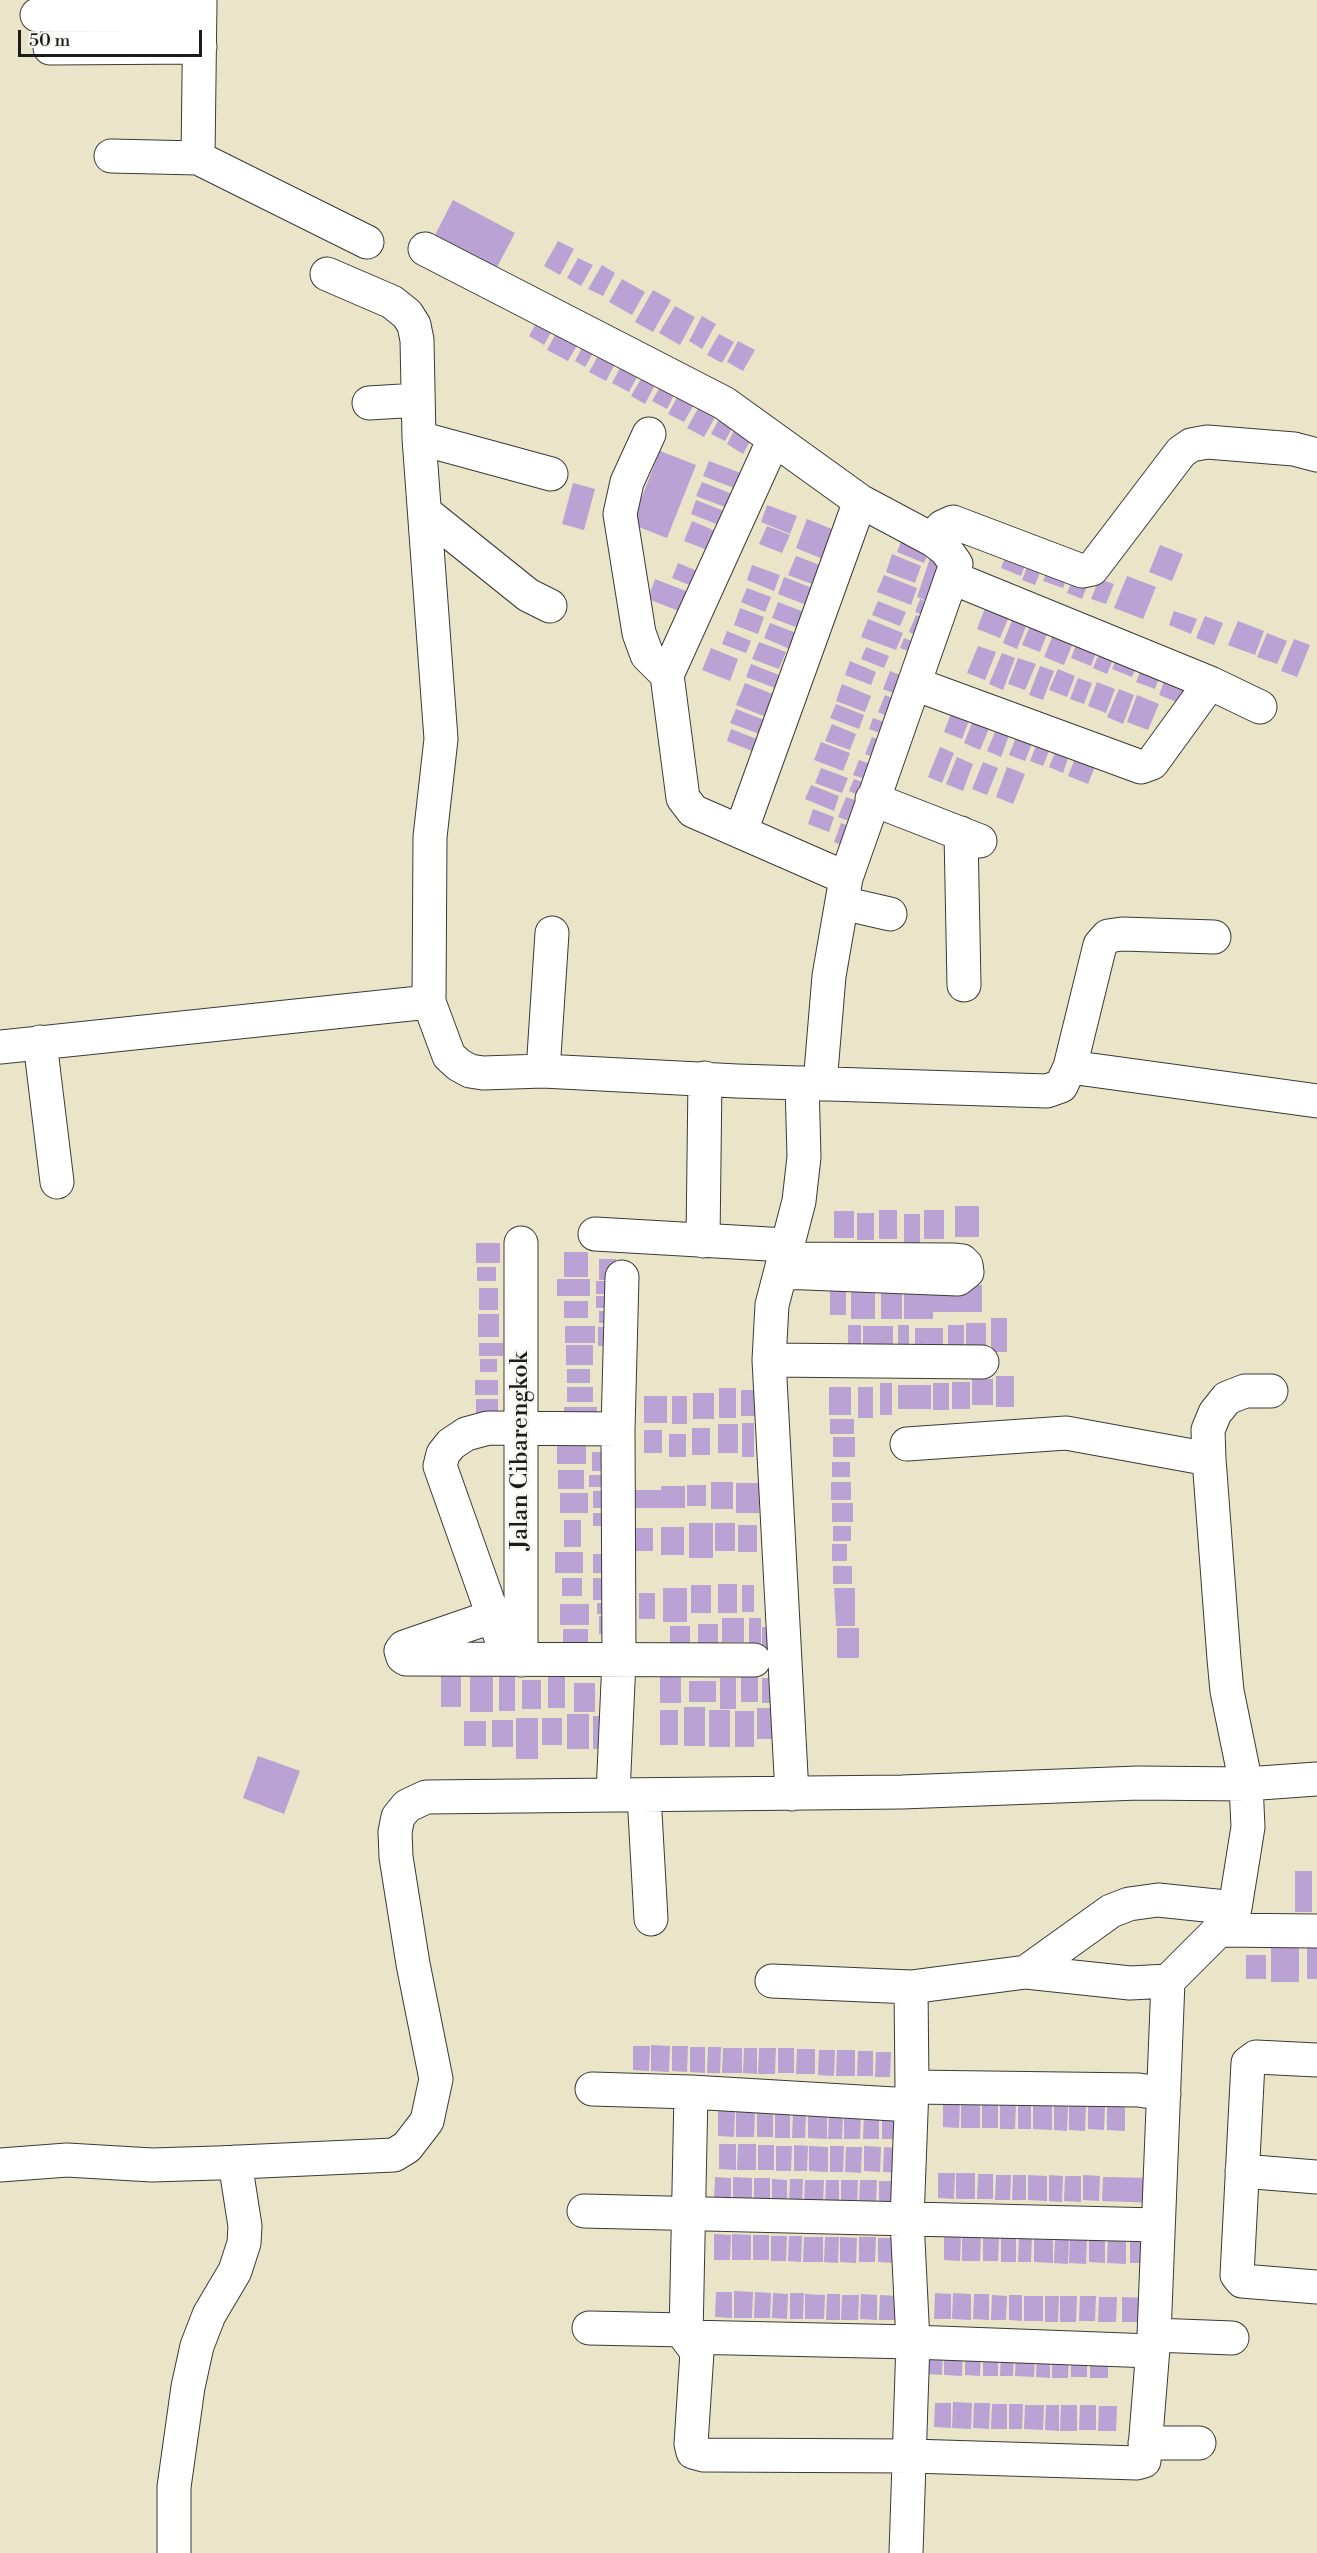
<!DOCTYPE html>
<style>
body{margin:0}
#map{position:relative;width:1317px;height:2553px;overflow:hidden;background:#eae5c9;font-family:"Libre Bodoni",serif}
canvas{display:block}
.scale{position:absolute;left:18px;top:30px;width:184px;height:27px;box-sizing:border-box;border:3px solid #1c1c1c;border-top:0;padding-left:8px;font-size:18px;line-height:21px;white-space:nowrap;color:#1c1c1c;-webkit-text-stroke:4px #f6f6f2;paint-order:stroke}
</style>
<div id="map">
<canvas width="1317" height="2553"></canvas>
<div class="scale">50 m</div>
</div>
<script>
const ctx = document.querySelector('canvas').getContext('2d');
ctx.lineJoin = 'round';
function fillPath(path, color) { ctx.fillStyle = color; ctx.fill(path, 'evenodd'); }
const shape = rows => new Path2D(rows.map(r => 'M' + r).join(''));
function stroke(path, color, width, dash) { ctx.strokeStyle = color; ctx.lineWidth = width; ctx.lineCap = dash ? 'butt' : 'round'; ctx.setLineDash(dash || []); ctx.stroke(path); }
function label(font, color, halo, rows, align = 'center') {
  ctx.font = font + ' "Libre Bodoni",serif'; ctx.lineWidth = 5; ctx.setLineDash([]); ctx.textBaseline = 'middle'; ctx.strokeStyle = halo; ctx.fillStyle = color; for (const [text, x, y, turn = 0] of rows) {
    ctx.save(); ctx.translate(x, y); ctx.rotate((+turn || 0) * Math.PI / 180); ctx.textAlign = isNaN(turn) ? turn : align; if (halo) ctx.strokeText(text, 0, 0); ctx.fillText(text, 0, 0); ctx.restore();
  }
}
const building = shape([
 [453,200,515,233,496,269,434,237],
 [558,241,574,249,560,275,544,266],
 [578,258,593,265,581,286,567,278],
 [602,265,615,273,603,296,588,289],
 [622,279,645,292,632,315,609,302],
 [653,290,671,300,653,332,635,322],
 [675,306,695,317,680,345,659,333],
 [541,314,557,322,544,345,529,336],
 [702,316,716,324,702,349,689,341],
 [561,324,583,335,568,361,547,350],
 [719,334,734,342,722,363,707,355],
 [587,338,598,344,585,367,575,361],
 [738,341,755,350,743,371,727,362],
 [602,349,618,358,606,381,589,372],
 [626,357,643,366,629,392,612,383],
 [645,372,658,379,645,404,631,396],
 [665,378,679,385,667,409,652,401],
 [681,390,697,399,684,422,668,414],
 [705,396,722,405,704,437,687,428],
 [721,415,735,423,725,441,711,434],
 [739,421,756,430,743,454,727,444],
 [660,451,696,465,667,538,631,524],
 [709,461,746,475,739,490,703,476],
 [702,482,735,495,730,509,696,496],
 [573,483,595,489,584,530,562,524],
 [696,500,729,513,724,527,691,514],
 [767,505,797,516,790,534,761,522],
 [807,519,837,531,825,560,796,548],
 [692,521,718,532,710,551,684,541],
 [767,526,790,535,782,553,759,544],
 [903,537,930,548,924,563,897,552],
 [1010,545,1030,552,1021,576,1001,568],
 [1160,545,1183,554,1172,581,1149,572],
 [932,552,952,560,932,603,917,597],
 [1033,552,1046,557,1035,585,1022,580],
 [892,554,921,566,915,583,886,572],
 [796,556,825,567,817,586,788,575],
 [1051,561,1070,569,1063,588,1043,581],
 [678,563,702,573,697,588,672,578],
 [752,565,780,575,774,591,747,580],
 [1075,574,1090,579,1082,599,1067,593],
 [884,575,917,588,911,605,877,592],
 [1127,576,1156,587,1143,619,1114,608],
 [784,577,815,589,809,606,778,594],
 [655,579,691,593,684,613,648,599],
 [1099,579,1114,584,1106,604,1091,599],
 [747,588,771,597,765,612,741,602],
 [920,599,937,606,932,619,915,612],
 [878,601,906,612,900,626,872,615],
 [778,602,804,612,798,628,772,618],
 [987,603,1011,612,1000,638,977,629],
 [740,608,764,617,758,634,734,625],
 [1174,611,1197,619,1191,634,1169,625],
 [1015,613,1029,619,1017,649,1003,643],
 [916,615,929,620,922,638,909,632],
 [1205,616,1223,623,1214,645,1196,638],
 [868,619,903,633,896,650,861,637],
 [1033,619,1050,626,1040,652,1022,645],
 [1238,621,1264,631,1255,655,1228,645],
 [770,623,799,634,792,650,764,638],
 [1055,630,1075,638,1064,665,1044,657],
 [727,631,751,641,746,653,722,644],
 [1267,633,1287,641,1277,664,1257,657],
 [1079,637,1099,645,1091,666,1071,658],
 [904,638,923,645,919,655,900,648],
 [1294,639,1310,645,1297,677,1281,671],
 [759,642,786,652,779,669,752,659],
 [1103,644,1117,650,1107,674,1093,668],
 [978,646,996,652,985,680,967,673],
 [866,647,889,656,884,668,861,659],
 [711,648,738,659,730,681,702,670],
 [1121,648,1141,656,1132,677,1112,669],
 [1002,653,1015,658,1003,690,989,684],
 [1018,658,1036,664,1025,690,1008,684],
 [1145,660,1163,668,1155,689,1136,682],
 [850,661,876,672,871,685,845,675],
 [751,664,779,675,775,688,746,677],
 [1040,666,1054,671,1043,700,1029,695],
 [1058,669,1075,676,1067,697,1049,690],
 [1168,670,1192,679,1182,704,1159,695],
 [890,671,913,680,906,698,883,689],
 [1078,678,1092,683,1084,704,1070,699],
 [1097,682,1115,689,1106,713,1088,706],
 [745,683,775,695,766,717,736,705],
 [842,684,871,696,865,712,836,701],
 [1119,689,1134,695,1123,724,1107,717],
 [885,695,903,702,896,720,878,712],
 [1137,695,1159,704,1148,730,1127,722],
 [836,704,864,715,859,729,830,718],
 [736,709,767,721,762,735,730,723],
 [952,711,970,718,962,739,944,732],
 [873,718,895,726,890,737,869,729],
 [974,718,991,724,980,750,964,743],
 [832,724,856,734,850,750,825,741],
 [998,725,1011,730,1001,757,987,751],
 [731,729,762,741,757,753,727,741],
 [1017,735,1033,741,1025,761,1009,755],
 [872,737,887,743,881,760,865,754],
 [1039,738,1052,744,1043,766,1030,761],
 [821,742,850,753,843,771,814,760],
 [1058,745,1071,750,1063,773,1049,767],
 [940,747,954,753,942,783,928,777],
 [1078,751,1098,759,1088,784,1068,776],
 [957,757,973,764,963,791,946,784],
 [859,760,876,766,870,781,853,775],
 [983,762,998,768,987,795,972,789],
 [1007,767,1025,774,1013,804,996,797],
 [821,768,848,778,842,793,815,783],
 [854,779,871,785,866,798,849,791],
 [811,785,839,796,834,811,805,799],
 [846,797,866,804,857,824,838,817],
 [813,809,834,817,829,832,808,824],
 [841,823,860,830,852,849,834,842],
 [955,1206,979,1206,979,1237,955,1237],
 [879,1210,897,1210,897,1239,879,1239],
 [924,1210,944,1210,944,1239,924,1239],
 [834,1211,854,1211,854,1238,834,1238],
 [857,1213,874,1213,874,1240,857,1240],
 [904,1214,920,1214,920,1243,904,1243],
 [476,1243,500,1243,500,1263,476,1263],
 [564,1252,588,1252,588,1277,564,1277],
 [599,1259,616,1259,616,1280,599,1280],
 [477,1267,496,1267,496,1281,477,1281],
 [851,1278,875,1278,875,1319,851,1319],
 [557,1279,590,1279,590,1296,557,1296],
 [881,1279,902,1279,902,1319,881,1319],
 [596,1281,617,1281,617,1294,596,1294],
 [830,1284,846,1284,846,1315,830,1315],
 [982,1285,982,1312,933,1312,933,1319,904,1319,904,1286],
 [479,1288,498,1288,498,1310,479,1310],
 [596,1296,615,1296,615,1308,596,1308],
 [564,1301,588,1301,588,1318,564,1318],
 [599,1311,615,1311,615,1323,599,1323],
 [478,1314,499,1314,499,1337,478,1337],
 [991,1318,1007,1318,1007,1352,991,1352],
 [966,1323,986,1323,986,1349,966,1349],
 [848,1325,861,1325,861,1352,848,1352],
 [898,1325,909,1325,909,1357,898,1357],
 [948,1325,964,1325,964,1349,948,1349],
 [565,1326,595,1326,595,1343,565,1343],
 [863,1326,893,1326,893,1351,863,1351],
 [598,1327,613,1327,613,1346,598,1346],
 [915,1328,943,1328,943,1357,915,1357],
 [479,1343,503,1343,503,1356,479,1356],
 [566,1345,593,1345,593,1365,566,1365],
 [480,1359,497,1359,497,1372,480,1372],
 [567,1369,590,1369,590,1383,567,1383],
 [996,1376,1014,1376,1014,1407,996,1407],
 [972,1379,993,1379,993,1405,972,1405],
 [475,1380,498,1380,498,1395,475,1395],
 [952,1382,970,1382,970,1409,952,1409],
 [880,1383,892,1383,892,1415,880,1415],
 [933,1383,949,1383,949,1410,933,1410],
 [898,1385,931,1385,931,1409,898,1409],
 [567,1387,593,1387,593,1402,567,1402],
 [829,1387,851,1387,851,1415,829,1415],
 [858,1387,873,1387,873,1418,858,1418],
 [719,1388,736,1388,736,1418,719,1418],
 [741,1390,760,1390,760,1416,741,1416],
 [693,1393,714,1393,714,1419,693,1419],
 [644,1396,667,1396,667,1423,644,1423],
 [672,1396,687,1396,687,1424,672,1424],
 [476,1399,498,1399,498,1414,476,1414],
 [564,1407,597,1407,597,1422,564,1422],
 [830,1419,854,1419,854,1434,830,1434],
 [742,1423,754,1423,754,1457,742,1457],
 [718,1424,738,1424,738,1453,718,1453],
 [692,1428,710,1428,710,1455,692,1455],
 [644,1430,662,1430,662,1453,644,1453],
 [669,1434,686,1434,686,1457,669,1457],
 [833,1437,855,1437,855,1457,833,1457],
 [557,1442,586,1442,586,1464,557,1464],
 [592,1452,614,1452,614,1471,592,1471],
 [832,1462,850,1462,850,1477,832,1477],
 [558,1470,584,1470,584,1489,558,1489],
 [589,1475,610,1475,610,1487,589,1487],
 [711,1482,733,1482,733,1509,711,1509],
 [831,1482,851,1482,851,1500,831,1500],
 [736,1483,759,1483,759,1513,736,1513],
 [687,1485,706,1485,706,1506,687,1506],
 [661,1486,685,1486,685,1508,635,1508,635,1490,661,1490],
 [593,1491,610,1491,610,1508,593,1508],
 [560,1493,588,1493,588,1513,560,1513],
 [832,1503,853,1503,853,1522,832,1522],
 [593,1513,614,1513,614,1526,593,1526],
 [564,1520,581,1520,581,1547,564,1547],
 [689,1523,713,1523,713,1558,689,1558],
 [715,1523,735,1523,735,1551,715,1551],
 [738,1525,757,1525,757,1552,738,1552],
 [833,1526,851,1526,851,1541,833,1541],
 [661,1527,684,1527,684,1555,661,1555],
 [633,1528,653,1528,653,1551,633,1551],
 [832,1544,847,1544,847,1561,832,1561],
 [555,1552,583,1552,583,1573,555,1573],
 [593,1554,612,1554,612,1573,593,1573],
 [833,1566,852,1566,852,1584,833,1584],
 [562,1578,582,1578,582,1596,562,1596],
 [593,1578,614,1578,614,1600,593,1600],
 [718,1584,737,1584,737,1613,718,1613],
 [691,1585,711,1585,711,1613,691,1613],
 [742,1585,754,1585,754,1612,742,1612],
 [663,1588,687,1588,687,1622,663,1622],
 [834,1588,855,1588,855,1626,836,1626],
 [639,1593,655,1593,655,1619,639,1619],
 [597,1603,613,1603,613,1614,597,1614],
 [560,1604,589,1604,589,1625,560,1625],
 [599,1616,614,1616,614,1634,599,1634],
 [722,1618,744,1618,744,1642,722,1642],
 [749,1618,761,1618,761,1643,749,1643],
 [698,1624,718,1624,718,1651,698,1651],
 [670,1626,690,1626,690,1647,670,1647],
 [762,1627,782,1627,782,1656,762,1656],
 [837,1628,859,1628,859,1658,837,1658],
 [563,1629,588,1629,588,1646,563,1646],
 [499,1673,515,1673,515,1711,499,1711],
 [660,1673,681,1673,681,1703,660,1703],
 [441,1674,461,1674,461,1707,441,1707],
 [548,1676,565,1676,565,1708,548,1708],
 [470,1677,493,1677,493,1712,470,1712],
 [741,1677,758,1677,758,1702,741,1702],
 [720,1678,736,1678,736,1709,720,1709],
 [762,1678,779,1678,779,1703,762,1703],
 [522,1680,541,1680,541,1709,522,1709],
 [689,1681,716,1681,716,1702,689,1702],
 [574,1683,595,1683,595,1712,574,1712],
 [684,1707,705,1707,705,1746,684,1746],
 [757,1708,785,1708,785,1739,757,1739],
 [660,1710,678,1710,678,1745,660,1745],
 [709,1710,730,1710,730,1747,709,1747],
 [735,1711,754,1711,754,1747,735,1747],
 [567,1714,589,1714,589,1749,567,1749],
 [593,1716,612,1716,612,1749,593,1749],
 [516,1718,538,1718,538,1759,516,1759],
 [542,1718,562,1718,562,1745,542,1745],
 [492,1720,513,1720,513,1747,492,1747],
 [464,1721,486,1721,486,1746,464,1746],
 [258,1756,300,1771,284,1814,243,1798],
 [1295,1871,1312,1871,1312,1912,1295,1912],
 [1307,1943,1317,1943,1317,1979,1307,1979],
 [1271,1948,1299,1948,1299,1982,1271,1982],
 [1246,1955,1266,1955,1266,1979,1246,1979],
 [651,2045,670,2046,669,2072,651,2071],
 [633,2046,650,2046,649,2071,633,2070],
 [672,2046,688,2046,687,2072,672,2071],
 [690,2047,705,2047,705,2073,690,2072],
 [708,2047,721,2047,720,2073,707,2073],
 [723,2048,742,2048,742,2073,722,2073],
 [744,2048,757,2048,757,2074,743,2073],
 [759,2048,776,2048,775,2074,758,2074],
 [778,2048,794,2048,794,2073,778,2073],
 [797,2049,815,2049,815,2074,796,2074],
 [819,2050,835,2050,834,2076,818,2075],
 [837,2050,855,2050,855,2076,836,2076],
 [858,2051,873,2051,873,2076,857,2076],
 [876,2052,891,2052,890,2077,875,2077],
 [943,2102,960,2102,959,2128,943,2127],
 [961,2102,980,2102,980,2128,961,2128],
 [982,2103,998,2103,998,2128,982,2128],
 [1000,2104,1016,2104,1015,2129,1000,2129],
 [1018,2104,1031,2104,1031,2129,1018,2129],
 [1033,2104,1052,2105,1052,2130,1033,2129],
 [1054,2104,1068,2105,1067,2131,1054,2130],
 [1088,2104,1105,2105,1104,2130,1088,2129],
 [1069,2105,1086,2105,1085,2131,1069,2130],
 [1107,2106,1125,2106,1125,2131,1107,2130],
 [718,2111,735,2111,734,2137,718,2136],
 [736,2111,755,2111,754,2137,736,2137],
 [757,2112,773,2112,773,2137,757,2137],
 [775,2113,790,2113,790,2138,775,2138],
 [793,2113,806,2113,805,2138,792,2138],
 [808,2113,827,2114,827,2139,808,2138],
 [829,2113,843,2114,842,2139,828,2139],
 [864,2113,879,2114,879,2139,863,2139],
 [844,2114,861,2114,860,2139,844,2139],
 [882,2115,901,2115,900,2139,882,2139],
 [719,2144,736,2144,736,2170,719,2169],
 [738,2144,756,2144,756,2170,737,2170],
 [758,2145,774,2145,774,2170,758,2170],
 [794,2145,808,2146,807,2171,794,2171],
 [776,2146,792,2146,791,2171,776,2171],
 [809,2146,828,2147,828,2172,809,2171],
 [830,2146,844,2146,843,2172,830,2172],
 [864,2146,881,2147,880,2172,864,2171],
 [846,2147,862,2147,861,2173,845,2172],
 [884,2147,902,2148,901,2173,883,2172],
 [938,2173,955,2173,954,2199,938,2198],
 [956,2173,975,2173,975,2199,956,2199],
 [978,2174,993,2174,993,2199,977,2199],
 [996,2175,1011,2175,1010,2200,995,2200],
 [1013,2175,1026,2175,1026,2200,1012,2200],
 [1028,2175,1047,2176,1047,2201,1028,2200],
 [1049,2175,1063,2176,1062,2202,1049,2201],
 [1083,2175,1100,2176,1099,2201,1083,2200],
 [1065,2176,1081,2176,1081,2202,1064,2201],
 [715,2177,731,2178,731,2203,714,2203],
 [733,2177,752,2178,752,2204,733,2203],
 [1103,2177,1157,2178,1157,2203,1102,2201],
 [754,2178,770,2178,770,2204,754,2203],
 [772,2179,787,2180,787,2204,772,2204],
 [790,2179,803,2179,802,2205,789,2204],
 [805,2180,824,2180,823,2205,804,2205],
 [826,2180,839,2180,839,2206,825,2206],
 [841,2180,858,2180,857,2206,841,2206],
 [860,2180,877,2180,876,2205,859,2205],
 [879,2181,897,2181,897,2206,879,2206],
 [714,2234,731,2235,730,2260,714,2260],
 [732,2234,751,2235,751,2260,732,2260],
 [753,2235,769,2235,769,2260,753,2260],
 [944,2235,961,2235,960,2261,944,2260],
 [962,2235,981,2235,980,2261,962,2261],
 [771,2236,787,2236,786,2261,771,2261],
 [789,2236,802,2236,801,2262,788,2261],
 [983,2236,999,2236,998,2261,983,2261],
 [804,2237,823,2237,823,2262,803,2262],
 [825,2237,839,2237,838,2263,824,2262],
 [840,2237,857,2238,856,2263,840,2262],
 [859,2237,876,2237,875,2262,859,2262],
 [1001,2237,1016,2237,1016,2262,1001,2262],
 [1019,2237,1032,2237,1031,2262,1018,2262],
 [878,2238,897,2238,896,2263,878,2262],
 [1034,2238,1053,2238,1053,2263,1034,2262],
 [1055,2238,1069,2238,1068,2264,1054,2263],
 [1070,2238,1087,2238,1086,2264,1069,2263],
 [1089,2238,1105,2238,1105,2263,1089,2262],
 [1108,2238,1126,2239,1126,2264,1107,2263],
 [1130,2239,1154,2239,1153,2263,1130,2263],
 [734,2291,753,2292,752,2318,734,2318],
 [716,2292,732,2292,732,2318,715,2317],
 [755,2292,771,2293,770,2318,754,2318],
 [773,2293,788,2294,787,2319,772,2318],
 [790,2293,804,2293,803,2319,790,2319],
 [935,2293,951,2294,951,2319,934,2319],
 [953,2293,971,2294,971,2320,952,2319],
 [805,2294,825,2295,824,2319,805,2319],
 [827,2294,840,2294,840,2320,826,2320],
 [861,2294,877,2295,877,2320,860,2319],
 [974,2294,989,2294,989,2320,973,2319],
 [842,2295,859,2295,858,2320,841,2320],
 [880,2295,898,2296,898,2320,879,2320],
 [992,2295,1007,2296,1006,2320,991,2320],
 [1009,2295,1022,2295,1022,2321,1009,2320],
 [1024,2296,1043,2296,1043,2321,1024,2321],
 [1045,2296,1059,2296,1058,2322,1045,2322],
 [1060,2296,1077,2296,1076,2322,1060,2322],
 [1080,2296,1096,2296,1095,2321,1079,2321],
 [1099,2297,1117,2297,1116,2322,1098,2322],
 [1122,2297,1149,2298,1148,2322,1122,2322],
 [926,2349,943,2349,942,2375,926,2374],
 [944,2349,963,2349,962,2376,944,2375],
 [965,2350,981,2350,980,2376,965,2375],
 [983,2351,998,2351,998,2376,983,2376],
 [1001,2351,1014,2351,1013,2376,1000,2376],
 [1016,2351,1035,2352,1034,2377,1015,2376],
 [1037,2351,1050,2352,1050,2378,1036,2377],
 [1052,2352,1069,2352,1068,2378,1052,2378],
 [1071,2352,1087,2352,1087,2377,1071,2377],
 [1090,2353,1108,2353,1108,2378,1090,2378],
 [953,2402,972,2403,971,2429,952,2428],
 [935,2403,951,2403,951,2428,934,2427],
 [974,2403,990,2403,989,2429,973,2428],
 [992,2404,1007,2404,1007,2429,991,2429],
 [1009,2404,1023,2404,1022,2429,1009,2429],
 [1025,2405,1044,2405,1043,2430,1024,2429],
 [1046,2405,1059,2405,1059,2431,1045,2430],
 [1061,2405,1077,2405,1077,2431,1060,2431],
 [1080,2405,1096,2405,1096,2430,1079,2430],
 [1099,2406,1117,2406,1116,2431,1098,2431]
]);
const minor = shape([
 [37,15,200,14],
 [50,48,200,47],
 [111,156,198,158,367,242],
 [198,158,200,0],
 [425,249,724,403,860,501,933,540,946,550,956,564,846,878,829,976,820,1084],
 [327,274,392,302,407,314,414,325,417,340,419,438,441,739,430,837,429,1002,449,1056,459,1065,470,1071,483,1073,543,1071,737,1081,1047,1091,1061,1086,1070,1067,1100,945,1108,936,1122,934,1214,937],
 [369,403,418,400],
 [649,434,627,482,620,514,639,633,647,655,667,675],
 [419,438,551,474],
 [774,439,667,675,683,798,693,811,846,878],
 [426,513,528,595,550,606],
 [933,540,942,527,953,522,1082,571,1092,569,1181,452,1191,445,1207,442,1294,449,1317,455],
 [953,578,1210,683,1260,707],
 [915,684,1141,767,1152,763,1210,683],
 [872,799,980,841],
 [741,831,860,501],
 [961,833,964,985],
 [842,903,890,914],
 [40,1042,57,1182],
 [0,1047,429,1002],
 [1070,1067,1317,1101],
 [543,1071,552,933],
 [595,1234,786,1245],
 [703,1241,705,1078],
 [521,1243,521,1660],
 [781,1272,958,1279,967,1272,966,1265,962,1261,953,1260,783,1259],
 [769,1360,982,1362],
 [1209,1459,1208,1430,1215,1413,1227,1398,1245,1391,1271,1391],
 [494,1616,404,1647,401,1651,403,1657,406,1659,754,1660],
 [501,1638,440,1466,443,1454,451,1444,466,1434,488,1428,618,1429],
 [613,1794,619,1660,618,1429,622,1277],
 [792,1794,769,1360,772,1305,799,1201,804,1157,802,1083],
 [644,1795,651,1919],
 [1219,1930,1317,1931],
 [1026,1972,1111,1911,1129,1904,1158,1900,1235,1908],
 [772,1981,911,1987,1026,1972,1130,1983,1168,1981],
 [1317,2060,1256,2057,1248,2063,1237,2275,1242,2281,1317,2287],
 [912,2087,1139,2090,1164,2094],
 [592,2089,691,2092,911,2105],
 [691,2092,686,2337,697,2352,691,2444,693,2452,704,2455,911,2456,1137,2463,1144,2461,1154,2335,1168,1981,1219,1930,1235,1908,1248,1827,1246,1784,1227,1691,1224,1659,1209,1459,1066,1433,907,1444],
 [0,2165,67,2160,152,2165,217,2163,394,2155,407,2147,427,2121,436,2079,413,1964,396,1857,395,1832,398,1817,407,1806,426,1797,902,1792,1138,1783,1246,1784,1317,1779],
 [1242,2171,1317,2177],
 [584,2211,1157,2225],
 [589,2328,686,2330],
 [1154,2335,1232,2338],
 [686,2337,913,2342,1152,2351],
 [1145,2443,1199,2443],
 [174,2553,174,2487,188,2387,197,2346,209,2315,235,2271,244,2243,245,2226,235,2162],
 [906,2553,913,2342,907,2220,912,2087,911,1987]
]);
const streetNames = [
 ["Jalan Cibarengkok",521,1451,-90]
];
fillPath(building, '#baa2d4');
stroke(minor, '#3b3a36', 35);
stroke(minor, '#fff', 33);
label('24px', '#1c1c1c', '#f6f6f2', streetNames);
</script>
